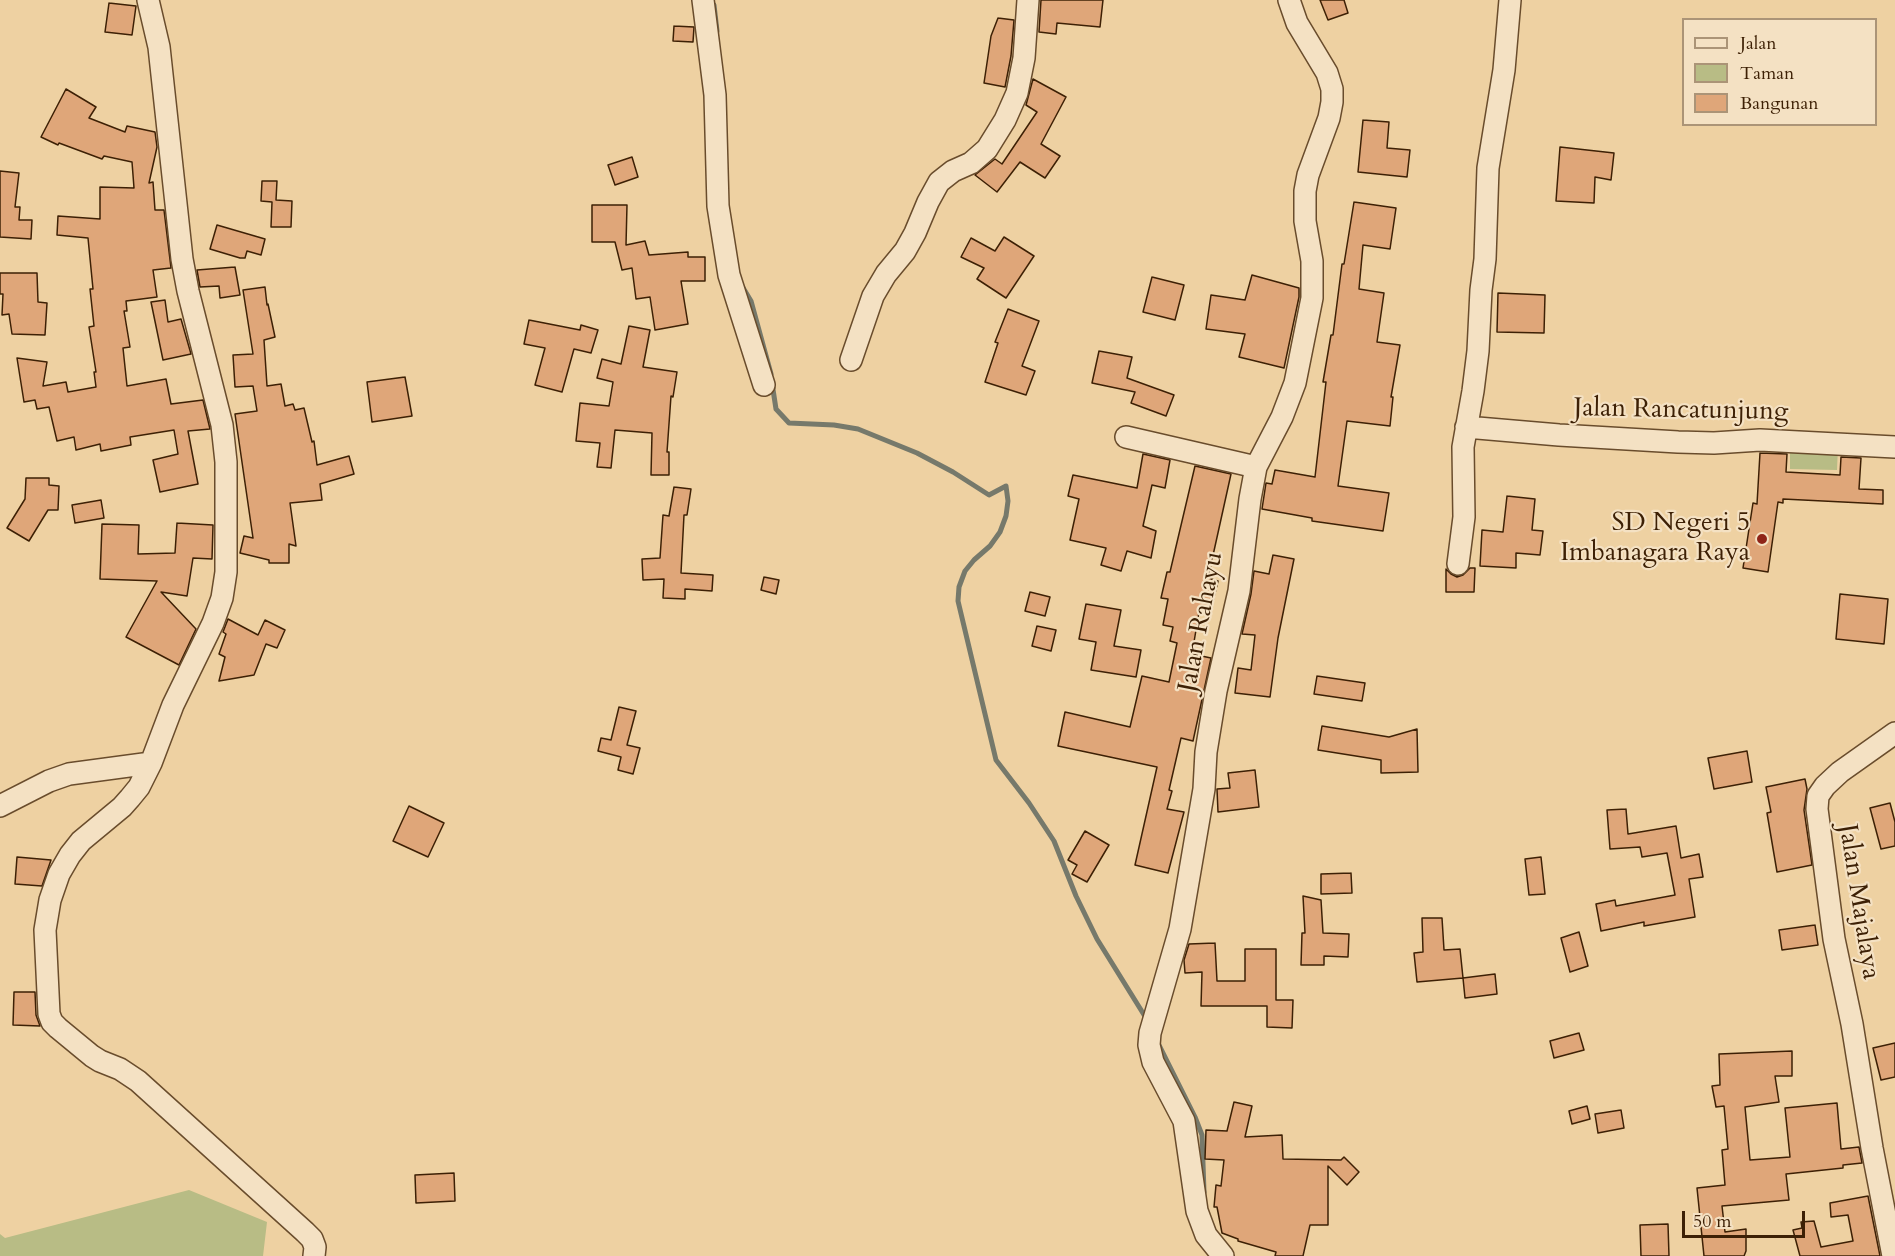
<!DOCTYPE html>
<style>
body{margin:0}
#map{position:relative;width:1895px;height:1256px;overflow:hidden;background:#eed1a2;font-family:Cardo,serif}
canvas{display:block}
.legend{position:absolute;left:1682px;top:18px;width:195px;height:108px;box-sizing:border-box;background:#f4e1c3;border:2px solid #ab9477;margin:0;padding:8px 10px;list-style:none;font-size:18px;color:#3d2005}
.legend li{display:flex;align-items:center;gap:12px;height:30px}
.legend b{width:30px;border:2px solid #ab9477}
.scale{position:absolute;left:1682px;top:1211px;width:123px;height:27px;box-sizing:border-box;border:3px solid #3d2005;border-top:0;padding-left:8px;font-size:18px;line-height:21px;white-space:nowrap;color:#3d2005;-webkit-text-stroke:4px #f4e1c3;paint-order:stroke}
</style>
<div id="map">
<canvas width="1895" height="1256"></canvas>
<ul class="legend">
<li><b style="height:8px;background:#f4e1c3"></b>Jalan</li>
<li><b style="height:16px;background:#b8bc85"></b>Taman</li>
<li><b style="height:16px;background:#dfa679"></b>Bangunan</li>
</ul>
<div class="scale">50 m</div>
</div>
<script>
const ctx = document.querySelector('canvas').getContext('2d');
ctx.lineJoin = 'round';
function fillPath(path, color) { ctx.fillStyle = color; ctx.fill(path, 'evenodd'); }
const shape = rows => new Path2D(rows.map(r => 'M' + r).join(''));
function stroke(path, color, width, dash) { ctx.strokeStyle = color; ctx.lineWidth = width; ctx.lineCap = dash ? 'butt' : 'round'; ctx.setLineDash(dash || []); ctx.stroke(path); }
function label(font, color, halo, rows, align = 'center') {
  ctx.font = font + ' Cardo,serif'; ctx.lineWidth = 4.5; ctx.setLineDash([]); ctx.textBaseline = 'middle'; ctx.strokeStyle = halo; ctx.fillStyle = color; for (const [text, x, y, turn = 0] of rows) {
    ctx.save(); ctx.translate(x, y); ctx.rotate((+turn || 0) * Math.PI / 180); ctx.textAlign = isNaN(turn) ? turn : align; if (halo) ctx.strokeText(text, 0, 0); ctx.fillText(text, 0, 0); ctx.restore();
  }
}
const green = shape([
 [1790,445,1838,447,1837,470,1790,469],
 [189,1190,267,1222,263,1256,0,1256,0,1234,5,1238]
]);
const stream = shape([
 [714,5,717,31],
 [742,286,751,301,771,374],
 [772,383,776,409,789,423,834,425,858,429,917,453,953,472,989,495,1006,486,1008,501,1006,516,1000,532,990,546,974,560,965,571,959,587,958,601,996,760,1029,803,1054,841,1076,896,1097,939,1146,1018],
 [1158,1043,1195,1117,1202,1135,1204,1192]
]);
const building = shape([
 [1041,0,1103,0,1100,27,1057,23,1056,34,1039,32,1041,0],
 [1320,0,1344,0,1348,13,1328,20,1320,0],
 [109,3,136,6,132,35,105,32,109,3],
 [998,18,1014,20,1011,56,1005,87,984,83,991,36,998,18],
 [674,26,694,27,693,42,673,41,674,26],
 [1033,79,1066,97,1041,144,1060,156,1045,178,1020,162,997,192,975,175,995,159,1002,164,1037,112,1026,105,1033,79],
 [66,89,96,107,89,118,125,132,127,126,155,132,157,147,149,183,153,182,155,210,164,210,171,268,153,270,157,297,126,301,127,311,124,311,130,347,123,348,127,386,166,379,171,404,203,400,210,429,188,431,198,484,160,492,153,460,178,454,174,430,130,437,131,445,101,451,100,444,76,450,74,437,57,441,49,407,37,409,35,400,24,402,17,358,47,362,43,386,66,382,68,392,96,387,94,372,96,372,89,327,94,326,90,289,93,289,88,238,57,235,58,216,100,219,100,187,134,188,132,162,104,156,102,159,59,143,58,145,41,137,66,89],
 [1363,120,1389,122,1387,148,1410,150,1407,177,1358,172,1363,120],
 [1560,147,1614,153,1611,180,1595,177,1594,203,1556,201,1560,147],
 [632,157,638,177,615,185,608,165,632,157],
 [0,171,19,173,15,207,20,207,19,220,32,220,31,239,0,237,0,171],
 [262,181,277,181,276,200,292,201,291,227,271,227,272,202,261,201,262,181],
 [1354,202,1396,208,1390,249,1363,245,1359,289,1384,293,1377,342,1400,345,1391,397,1393,397,1390,426,1347,421,1338,486,1389,493,1383,531,1312,521,1312,518,1262,509,1266,483,1272,484,1275,470,1315,477,1326,382,1323,382,1331,335,1333,335,1342,264,1344,264,1354,202],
 [592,205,627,205,626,245,645,241,649,255,688,252,688,257,705,257,705,281,681,281,688,324,655,330,650,297,636,299,632,268,622,270,615,242,592,242,592,205],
 [217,225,265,239,261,255,247,251,245,258,240,258,210,249,217,225],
 [1004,237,1034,256,1006,298,977,279,984,268,961,257,971,238,995,251,1004,237],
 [235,267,240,295,220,298,219,286,200,287,197,270,235,267],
 [0,273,37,273,38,302,47,303,45,335,12,334,9,314,2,315,3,294,0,294,0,273],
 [1252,275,1299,288,1299,297,1284,368,1239,357,1245,334,1206,329,1211,295,1245,300,1252,275],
 [1152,277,1184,285,1175,320,1143,312,1152,277],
 [265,287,267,305,268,304,275,337,264,340,267,386,281,384,285,406,293,404,295,410,304,408,312,442,314,441,317,465,349,456,354,474,320,484,322,500,290,503,296,546,289,544,289,563,269,563,269,560,240,553,244,536,253,538,235,414,257,411,253,386,235,387,233,355,253,354,243,290,265,287],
 [1498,293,1545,295,1544,333,1497,332,1498,293],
 [165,300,168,322,181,319,191,354,163,360,151,302,165,300],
 [1008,309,1039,321,1022,366,1035,371,1026,395,985,382,998,343,995,342,1008,309],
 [529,320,580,330,581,325,598,330,591,353,574,349,562,392,535,385,545,348,524,344,529,320],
 [629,326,650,330,643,367,677,372,673,397,671,396,667,452,669,452,669,475,651,475,652,433,615,430,611,468,597,467,600,443,576,441,580,403,609,406,613,382,597,378,602,359,621,364,629,326],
 [1099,351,1132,357,1127,378,1174,395,1166,416,1131,403,1135,392,1092,383,1099,351],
 [405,377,412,416,372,422,367,382,405,377],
 [1760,453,1787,454,1786,472,1840,475,1841,457,1861,458,1859,489,1883,490,1883,504,1783,499,1783,503,1778,502,1768,572,1743,568,1753,503,1757,504,1760,453],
 [1143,454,1170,460,1165,488,1152,485,1143,526,1156,531,1151,558,1127,551,1121,571,1101,565,1106,548,1070,540,1079,499,1068,496,1073,475,1137,488,1143,454],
 [1195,466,1231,474,1208,578,1218,581,1211,609,1200,606,1192,654,1211,658,1193,741,1181,738,1169,790,1172,791,1167,809,1184,812,1168,873,1135,865,1157,767,1058,746,1065,712,1130,727,1142,676,1169,682,1177,643,1170,641,1173,627,1163,625,1168,599,1161,598,1167,572,1170,572,1195,466],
 [26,478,49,478,49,485,59,486,58,510,48,510,29,541,7,528,25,499,26,478],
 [674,487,691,489,687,515,684,515,681,573,713,575,712,591,685,589,685,599,663,598,664,579,643,580,642,559,660,558,663,515,669,516,674,487],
 [1507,496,1535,499,1532,530,1543,531,1540,555,1516,553,1516,568,1480,566,1482,530,1503,532,1507,496],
 [101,500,104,518,75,523,72,505,101,500],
 [177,523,213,525,212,559,193,558,187,596,161,592,196,629,179,665,126,637,157,581,100,579,102,524,139,525,138,554,175,553,177,523],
 [1273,555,1294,559,1278,638,1270,697,1235,693,1238,668,1251,670,1255,635,1242,634,1251,594,1254,571,1269,574,1273,555],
 [1470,568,1475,568,1474,592,1446,592,1446,569,1451,574,1457,577,1463,575,1470,568],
 [764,577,779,580,776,594,761,590,764,577],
 [1030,592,1050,597,1045,616,1025,611,1030,592],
 [1840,594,1888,599,1884,644,1836,639,1840,594],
 [1086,604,1121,610,1114,646,1141,650,1136,677,1091,670,1096,642,1079,639,1086,604],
 [228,619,258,635,265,620,285,630,277,648,266,644,254,675,219,681,225,657,219,654,226,634,223,632,228,619],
 [1037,626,1056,630,1051,651,1032,646,1037,626],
 [1317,676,1365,683,1362,701,1314,694,1317,676],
 [619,707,636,711,627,745,640,748,633,774,618,770,621,757,598,751,601,738,611,740,619,707],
 [1322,726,1389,737,1417,729,1418,772,1381,773,1381,760,1318,750,1322,726],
 [1747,751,1752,782,1714,789,1708,758,1747,751],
 [1255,770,1259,807,1218,812,1217,789,1230,788,1228,773,1255,770],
 [1805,779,1807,789,1804,810,1812,865,1777,872,1767,813,1771,812,1766,787,1805,779],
 [1890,803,1895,822,1895,846,1881,849,1870,808,1890,803],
 [409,806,444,823,428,857,393,841,409,806],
 [1626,809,1628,834,1676,826,1681,858,1699,854,1703,877,1689,879,1695,917,1644,926,1644,922,1601,931,1596,904,1615,900,1616,906,1675,895,1667,853,1642,857,1640,847,1610,849,1607,810,1626,809],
 [1085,831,1109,845,1087,882,1072,874,1077,865,1068,860,1085,831],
 [17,857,51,860,42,886,15,884,17,857],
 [1541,857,1545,894,1529,895,1525,859,1541,857],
 [1351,873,1352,893,1321,894,1321,874,1351,873],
 [1303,896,1321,900,1323,933,1349,934,1348,957,1324,956,1324,965,1301,965,1302,933,1305,933,1303,896],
 [1422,918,1442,918,1444,950,1460,949,1463,978,1417,982,1414,953,1423,952,1422,918],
 [1815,925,1818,945,1782,950,1779,930,1815,925],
 [1579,932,1588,966,1570,972,1561,938,1579,932],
 [1215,943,1217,981,1245,981,1245,949,1276,949,1276,1000,1293,1000,1292,1028,1267,1027,1267,1006,1201,1006,1202,972,1185,973,1184,960,1189,944,1215,943],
 [1495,974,1497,994,1465,998,1463,978,1495,974],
 [14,992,35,992,36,1015,40,1026,13,1025,14,992],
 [1579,1033,1584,1050,1554,1058,1550,1041,1579,1033],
 [1895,1043,1895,1077,1881,1080,1873,1048,1895,1043],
 [1792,1051,1792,1076,1775,1076,1779,1102,1745,1107,1750,1160,1790,1157,1785,1108,1837,1103,1841,1149,1859,1147,1862,1163,1843,1165,1843,1168,1786,1174,1789,1200,1722,1206,1725,1232,1746,1229,1746,1251,1744,1256,1704,1256,1697,1188,1725,1185,1722,1150,1728,1149,1724,1106,1716,1107,1712,1086,1720,1085,1719,1054,1792,1051],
 [1234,1102,1252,1106,1245,1137,1282,1135,1283,1159,1341,1160,1344,1157,1359,1172,1347,1185,1328,1166,1328,1225,1310,1225,1303,1256,1275,1256,1276,1252,1238,1241,1238,1239,1222,1233,1217,1207,1214,1207,1216,1185,1221,1186,1224,1160,1205,1159,1206,1130,1227,1131,1234,1102],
 [1587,1106,1590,1119,1572,1124,1569,1111,1587,1106],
 [1621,1110,1624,1128,1598,1133,1595,1114,1621,1110],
 [454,1173,455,1201,416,1203,415,1175,454,1173],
 [1868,1196,1880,1256,1800,1256,1793,1230,1802,1228,1801,1222,1814,1221,1821,1247,1853,1241,1848,1215,1831,1217,1830,1203,1868,1196],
 [1668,1224,1669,1256,1641,1256,1640,1225,1668,1224]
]);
const minor = shape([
 [703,0,715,95,718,206,729,275,764,385],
 [851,360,873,296,886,274,905,251,915,233,928,202,939,182,953,171,971,163,987,149,1005,120,1017,93,1024,58,1028,0],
 [1466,427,1559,435,1678,442,1714,443,1760,440,1895,447],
 [1126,437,1256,467],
 [1458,564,1464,517,1463,447,1473,391,1478,351,1481,290,1485,259,1488,168,1504,70,1510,0],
 [151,763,139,787,130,798,122,807,81,841,70,855,59,874,50,900,45,930,49,1014,52,1022,58,1028,92,1056,100,1061,120,1069,138,1081,305,1232,312,1239,315,1247,314,1256],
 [0,806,49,781,69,774,151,763,173,705,213,623,222,598,226,572,226,462,222,425,188,291,182,259,159,47,148,0],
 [1223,1256,1206,1235,1197,1211,1184,1121,1153,1062,1149,1045,1150,1033,1180,929,1204,789,1206,752,1216,691,1239,591,1250,499,1256,467,1282,417,1295,383,1312,298,1312,261,1305,221,1305,191,1308,175,1329,118,1332,102,1332,89,1327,73,1297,23,1289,0],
 [1893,1256,1872,1148,1852,1024,1834,939,1817,809,1818,796,1825,786,1840,772,1895,733]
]);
const markers = [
 [1762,539,6,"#8f2418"]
];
const streetNames = [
 ["Jalan Rancatunjung",1681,411,1],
 ["Jalan Rahayu",1202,622,-79],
 ["Jalan Majalaya",1858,902,81]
];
const poiNames = [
 ["SD Negeri 5",1750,524],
 ["Imbanagara Raya",1750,554]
];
fillPath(green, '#b8bc85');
stroke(stream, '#76796b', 5);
fillPath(building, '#dfa679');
stroke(building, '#3d2005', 1.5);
stroke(minor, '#694c2c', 24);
stroke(minor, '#f4e1c3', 21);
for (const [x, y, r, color] of markers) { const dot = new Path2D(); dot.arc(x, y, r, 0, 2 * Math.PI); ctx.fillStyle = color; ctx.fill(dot); stroke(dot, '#f4e1c3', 2); }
label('26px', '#3d2005', '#f4e1c3', streetNames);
label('26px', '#3d2005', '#f4e1c3', poiNames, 'right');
</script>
